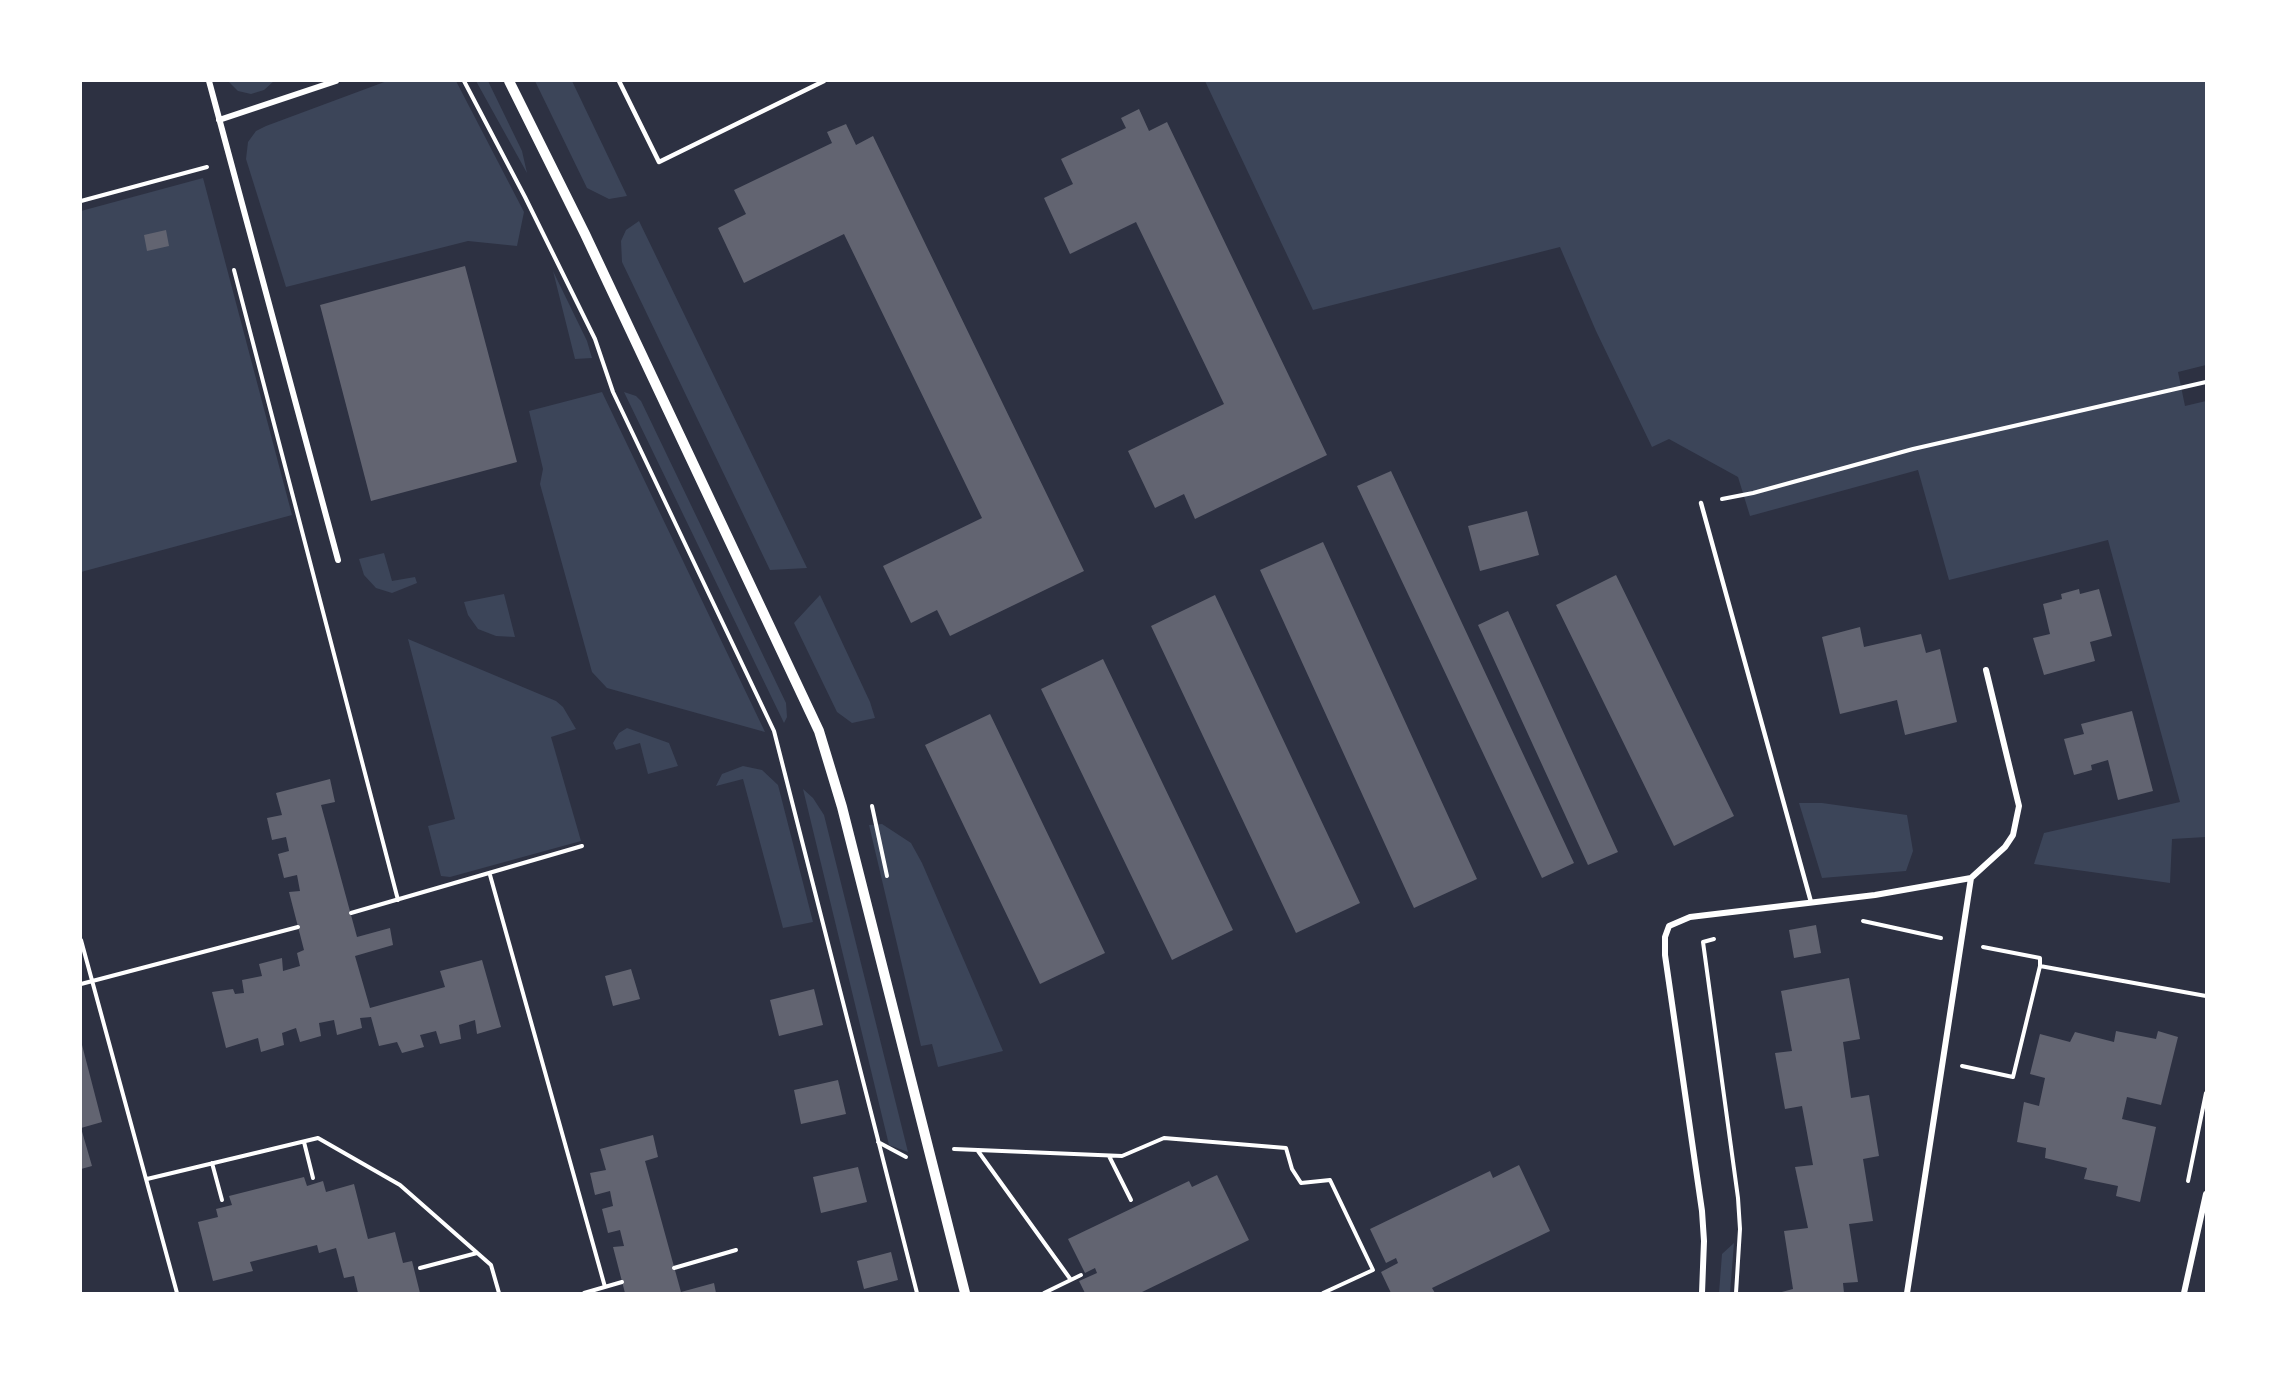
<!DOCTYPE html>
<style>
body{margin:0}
#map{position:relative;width:2287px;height:1374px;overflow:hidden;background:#2d3142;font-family:"Roboto Condensed",sans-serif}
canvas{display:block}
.frame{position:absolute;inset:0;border:82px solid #fff;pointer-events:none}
</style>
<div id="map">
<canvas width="2287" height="1374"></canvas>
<div class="frame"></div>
</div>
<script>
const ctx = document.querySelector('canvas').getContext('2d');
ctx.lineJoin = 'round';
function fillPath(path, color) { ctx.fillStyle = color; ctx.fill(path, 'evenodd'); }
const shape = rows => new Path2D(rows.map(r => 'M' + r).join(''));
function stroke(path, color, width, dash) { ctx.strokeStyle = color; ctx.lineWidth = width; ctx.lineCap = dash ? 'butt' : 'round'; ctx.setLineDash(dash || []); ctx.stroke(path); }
const green = shape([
 [228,81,274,81,264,90,251,94,238,91],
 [387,81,456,81,524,212,517,246,468,241,286,287,246,159,248,142,256,131,266,126],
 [476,81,488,81,522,151,527,173],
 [535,81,572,81,627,196,609,199,587,188],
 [1205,81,2206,81,2206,365,2178,372,2185,406,2206,401,2206,837,2172,839,2170,883,2034,864,2044,833,2180,802,2108,540,1949,580,1918,470,1750,516,1738,477,1669,439,1652,447,1596,331,1560,247,1313,310],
 [203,178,292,515,81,572,81,211],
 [639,221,807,568,770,570,622,262,621,241,626,230],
 [553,271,587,341,592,358,575,359],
 [602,392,765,732,607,688,592,672,540,484,543,469,529,411],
 [624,392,636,396,641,401,786,703,787,717,784,723],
 [384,553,392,581,415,577,417,583,392,593,376,588,364,575,359,559],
 [504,594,515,637,496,636,478,629,468,615,464,602],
 [820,595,870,702,875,718,852,723,837,712,794,623],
 [408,639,556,701,563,707,576,729,551,737,581,841,450,877,441,876,428,826,455,819],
 [627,728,669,743,678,766,648,774,640,743,616,750,613,743,619,733],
 [743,766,762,770,778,785,813,922,783,928,743,779,716,786,722,774],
 [803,789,813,798,824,815,908,1152,889,1145],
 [1799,803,1822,803,1907,815,1913,851,1906,871,1822,878],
 [882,824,911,843,922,863,1003,1051,938,1067,932,1044,921,1046,869,825],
 [1734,1243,1730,1293,1719,1293,1722,1254]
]);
const building = shape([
 [1139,109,1149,131,1167,122,1327,455,1195,519,1184,494,1155,508,1128,451,1224,404,1136,222,1070,254,1044,198,1073,184,1061,159,1126,128,1121,118],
 [846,124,856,145,873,136,1084,571,950,636,937,610,911,623,883,566,982,518,844,234,744,283,718,228,746,214,734,190,832,143,827,132],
 [166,230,169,246,147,251,144,235],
 [465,266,517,462,371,501,320,305],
 [1391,471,1574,863,1542,878,1357,486],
 [1527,511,1539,555,1480,571,1468,526],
 [1323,542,1477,879,1414,908,1260,570],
 [1616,575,1734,816,1674,846,1556,605],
 [2079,589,2080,594,2099,589,2112,636,2090,642,2095,661,2044,675,2033,638,2050,634,2043,604,2062,599,2061,594],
 [1215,595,1360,903,1296,933,1151,626],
 [1508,611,1618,852,1588,865,1478,625],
 [1860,627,1864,647,1921,634,1926,653,1940,649,1957,722,1905,735,1897,700,1840,714,1822,637],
 [1103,659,1233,930,1172,960,1041,689],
 [2132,711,2153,791,2118,800,2108,760,2091,765,2092,770,2074,775,2064,739,2084,734,2081,724],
 [990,714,1105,953,1040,984,925,745],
 [330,779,335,802,321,805,357,937,390,928,393,945,355,956,370,1008,445,987,440,971,482,960,501,1027,477,1034,475,1020,459,1025,461,1039,440,1044,436,1031,420,1035,424,1047,402,1053,397,1042,379,1046,371,1017,360,1018,362,1028,337,1035,334,1020,319,1023,321,1036,300,1042,296,1028,282,1033,284,1045,261,1052,258,1038,226,1048,212,992,233,989,235,994,244,993,242,980,262,976,259,964,282,958,283,971,300,966,297,953,304,950,289,892,300,891,297,875,284,878,278,854,289,851,286,837,272,840,267,818,282,815,276,793],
 [1816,925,1821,953,1794,958,1789,930],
 [631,969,640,999,613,1006,605,976],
 [1849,978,1860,1039,1843,1042,1851,1098,1869,1095,1879,1156,1863,1159,1873,1221,1849,1224,1858,1282,1843,1283,1844,1293,1778,1293,1793,1289,1784,1231,1808,1228,1795,1167,1813,1165,1802,1106,1785,1109,1775,1053,1792,1051,1781,991],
 [814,989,823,1025,779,1036,770,1000],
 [2116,1031,2156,1039,2158,1031,2178,1037,2161,1105,2127,1097,2122,1119,2156,1127,2140,1202,2116,1196,2118,1186,2084,1179,2087,1168,2045,1158,2046,1148,2017,1142,2024,1102,2039,1106,2045,1078,2030,1074,2040,1034,2070,1042,2075,1032,2114,1042],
 [81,1041,102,1122,81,1128],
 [838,1080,846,1114,801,1124,794,1090],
 [81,1128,92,1166,81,1169],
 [653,1135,658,1157,645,1161,681,1292,714,1283,716,1293,625,1293,613,1247,624,1246,620,1230,608,1233,602,1209,613,1206,610,1191,595,1195,590,1173,606,1170,600,1149],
 [1519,1165,1550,1231,1432,1288,1435,1293,1391,1293,1381,1272,1398,1263,1396,1258,1386,1263,1370,1229,1490,1171,1493,1178],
 [858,1167,867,1202,821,1213,813,1177],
 [1217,1175,1249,1240,1140,1293,1085,1293,1079,1281,1097,1273,1095,1268,1085,1273,1068,1239,1189,1181,1192,1187],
 [304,1177,307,1186,323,1181,326,1192,354,1184,368,1239,395,1232,403,1263,412,1261,420,1293,358,1293,354,1276,344,1278,336,1248,319,1253,317,1245,250,1262,253,1271,213,1281,198,1222,218,1217,216,1209,232,1205,229,1196],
 [891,1252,898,1280,864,1289,857,1261]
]);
const path = shape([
 [464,81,525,197,595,339,613,392,774,731,917,1293],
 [81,201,207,167],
 [234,270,398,900],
 [1722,499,1753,493,1913,449,2206,382],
 [872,806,887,876],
 [490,875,605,1287],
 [351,913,582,846],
 [1863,921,1941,938],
 [1714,939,1703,942,1738,1198,1740,1229,1736,1293],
 [81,940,177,1293],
 [1983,947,2040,958,2040,966],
 [81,984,298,927],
 [1962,1066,2013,1077,2040,966,2206,996],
 [304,1142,313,1178],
 [878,1142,906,1157],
 [954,1149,1122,1156,1164,1138,1286,1148,1292,1169,1301,1183,1330,1180,1373,1270,1323,1293],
 [978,1151,1071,1280],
 [1109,1156,1131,1200],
 [212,1163,222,1200],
 [147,1179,318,1138,400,1185,491,1265,499,1293],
 [2188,1181,2206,1093],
 [420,1268,477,1253],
 [674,1268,736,1250],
 [584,1293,622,1282],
 [1044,1293,1081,1275]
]);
const service = shape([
 [619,81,659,162,824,81],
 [1701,503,1811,902]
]);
const minor = shape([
 [209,81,338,560],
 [219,120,336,81],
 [1702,1293,1704,1241,1702,1211,1665,955,1665,937,1669,926,1690,917,1875,895,1971,878,2005,847,2013,835,2019,806,1986,670],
 [1907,1293,1971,878],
 [2184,1293,2206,1194]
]);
const tertiary = shape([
 [509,81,585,234,819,731,842,807,965,1293]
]);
fillPath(green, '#3c4559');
fillPath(building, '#626471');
stroke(path, '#fff', 4);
stroke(service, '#fff', 4.5);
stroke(minor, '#fff', 6);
stroke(tertiary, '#fff', 10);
</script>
